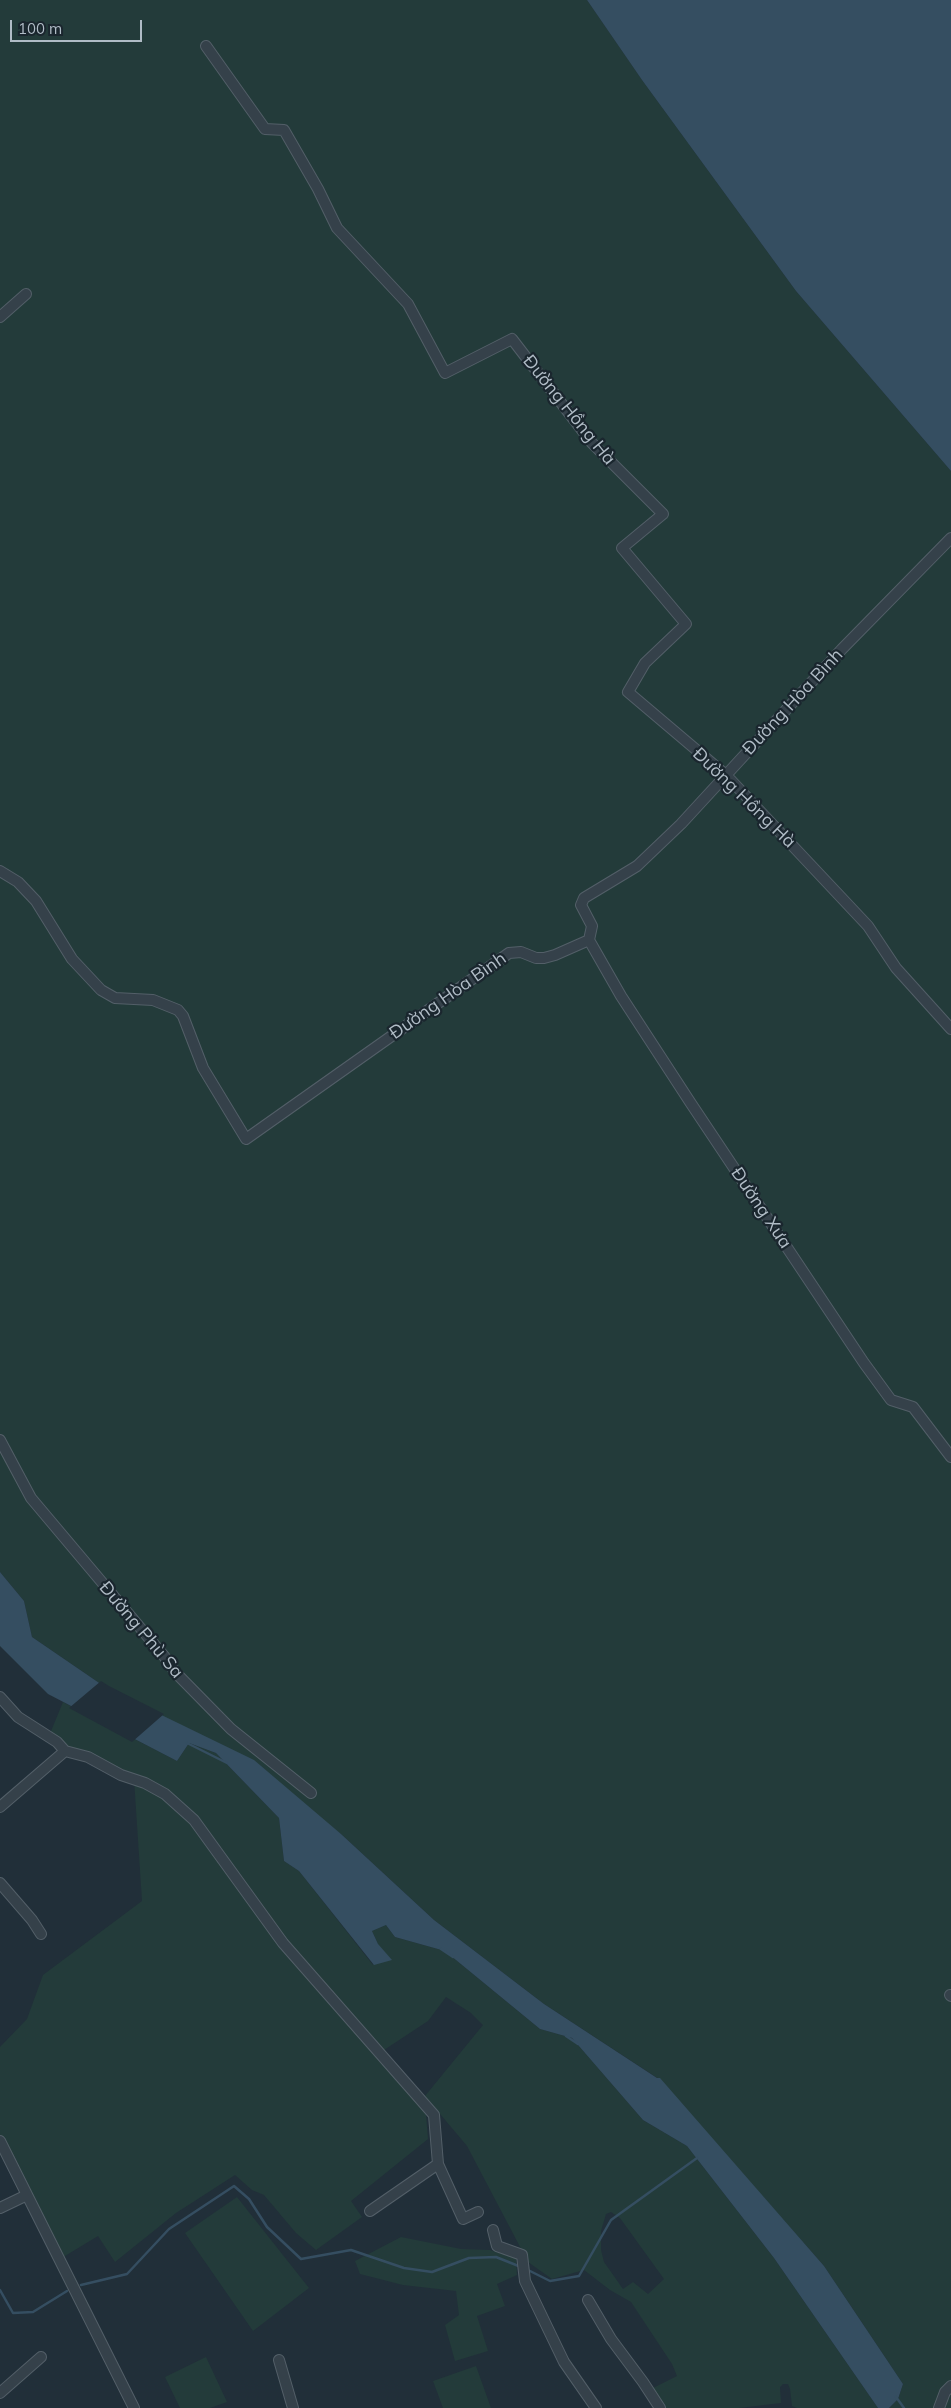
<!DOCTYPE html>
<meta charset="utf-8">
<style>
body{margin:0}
#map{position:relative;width:951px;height:2408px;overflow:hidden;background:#212f39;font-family:Mulish,sans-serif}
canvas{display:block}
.scale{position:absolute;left:10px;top:20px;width:132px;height:22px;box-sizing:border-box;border:2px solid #b0bcc6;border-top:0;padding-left:6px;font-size:15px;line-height:18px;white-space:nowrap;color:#b0bcc6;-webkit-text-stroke:4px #1a262e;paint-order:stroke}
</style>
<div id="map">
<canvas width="951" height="2408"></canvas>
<div class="scale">100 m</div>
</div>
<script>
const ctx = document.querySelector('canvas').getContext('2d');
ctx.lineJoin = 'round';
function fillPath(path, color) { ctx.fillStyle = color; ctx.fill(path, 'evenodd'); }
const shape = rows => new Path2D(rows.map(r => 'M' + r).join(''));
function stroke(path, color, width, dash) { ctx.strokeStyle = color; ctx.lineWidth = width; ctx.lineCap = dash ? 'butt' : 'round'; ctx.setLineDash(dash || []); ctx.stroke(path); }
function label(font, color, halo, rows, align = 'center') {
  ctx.font = font + ' Mulish,sans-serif'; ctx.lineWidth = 4.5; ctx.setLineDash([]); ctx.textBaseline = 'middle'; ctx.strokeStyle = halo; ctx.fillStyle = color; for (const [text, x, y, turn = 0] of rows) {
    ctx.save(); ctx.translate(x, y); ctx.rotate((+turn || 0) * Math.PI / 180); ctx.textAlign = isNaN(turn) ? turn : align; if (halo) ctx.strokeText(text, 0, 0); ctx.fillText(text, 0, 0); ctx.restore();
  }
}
const green = shape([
 [0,0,587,0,642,80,796,291,951,471,951,2408,889,2408,898,2399,903,2384,824,2266,659,2079,544,2004,434,1920,341,1834,174,1722,108,1689,32,1637,24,1601,0,1572],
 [63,1702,177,1761,189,1743,216,1753,279,1818,284,1861,299,1871,373,1965,378,1944,372,1931,386,1925,395,1937,445,1951,540,2029,572,2038,643,2120,687,2146,774,2258,878,2408,797,2408,792,2406,790,2389,788,2384,783,2384,780,2387,781,2403,739,2408,664,2408,653,2388,677,2376,672,2364,631,2302,610,2290,584,2270,552,2279,528,2262,467,2146,425,2096,483,2025,471,2013,446,1997,428,2021,384,2050,342,2002,321,1995,416,2099,426,2114,428,2139,351,2201,362,2217,316,2250,296,2233,264,2195,252,2190,235,2175,176,2213,115,2262,98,2236,60,2259,0,2142,0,2047,27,2019,43,1975,142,1901,134,1779,65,1751,49,1736],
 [611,2212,620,2218,664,2279,648,2294,633,2282,623,2289,604,2262,601,2250,601,2231,606,2214],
 [237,2197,309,2288,253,2331,185,2233],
 [401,2237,461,2249,490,2250,516,2258,517,2275,497,2284,505,2306,477,2316,488,2351,455,2361,445,2325,459,2315,456,2291,403,2285,360,2274,355,2261],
 [206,2357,227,2402,210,2408,180,2408,165,2377],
 [476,2366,491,2408,443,2408,433,2381]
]);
const water = shape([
 [587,0,951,0,951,471,796,291,642,80],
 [0,1572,24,1601,32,1637,108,1689,254,1760,341,1834,434,1920,544,2004,657,2078,660,2078,824,2266,903,2384,898,2399,889,2408,878,2408,774,2258,687,2146,643,2120,572,2038,540,2029,445,1951,395,1937,386,1925,372,1931,378,1944,392,1960,374,1965,299,1871,284,1861,279,1818,216,1753,189,1743,177,1761,48,1694,0,1646]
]);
const pier = shape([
 [101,1681,109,1686,164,1714,132,1742,69,1708]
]);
const stream = shape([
 [187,1743,227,1763],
 [441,1949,453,1957],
 [566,2036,578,2044],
 [526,2269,550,2281,579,2276,611,2220,697,2158],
 [81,2285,127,2274,169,2229,234,2186,249,2199,267,2227,301,2259,351,2250,404,2268,432,2272,469,2258,496,2257,521,2267],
 [0,2290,13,2313,33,2312,67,2291],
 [896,2397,904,2408]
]);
const minor = shape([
 [206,46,265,129,284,130,318,189,337,228,408,304,445,373,512,339,592,443,663,514,622,548,686,624,645,663,628,692,726,775,868,926,896,968,951,1029],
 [0,317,26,294],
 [0,871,18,882,36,901,72,959,101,990,115,998,153,1000,178,1010,183,1016,203,1068,246,1139,509,953,521,952,536,958,544,958,555,955,589,940,592,926,581,905,584,898,637,866,681,824,842,649,951,538],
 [589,940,621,996,690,1102,864,1363,891,1400,913,1407,951,1457],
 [0,1440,31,1498,164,1656,176,1673,231,1729,311,1793],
 [0,1697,18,1717,57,1742,65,1751,88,1757,121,1775,145,1783,165,1794,194,1820,283,1943,434,2115,438,2164,463,2219,478,2212],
 [0,1807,65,1751],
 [0,1883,32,1920,41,1934],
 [950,1995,951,1996],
 [0,2141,134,2408],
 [0,2208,27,2195],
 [370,2211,438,2164],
 [493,2230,497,2246,522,2255,525,2281,564,2362,596,2408],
 [588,2300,611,2339,643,2382,660,2408],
 [279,2360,293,2408],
 [0,2393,41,2357],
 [939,2408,945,2392,951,2386]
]);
const streetNames = [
 ["Đường Hồng Hà",569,410,51],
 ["Đường Hòa Bình",793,702,-47],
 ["Đường Hồng Hà",744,798,44],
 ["Đường Hòa Bình",448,996,-35],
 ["Đường Xưa",761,1208,56],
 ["Đường Phù Sa",141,1630,50]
];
fillPath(green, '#233b3a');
fillPath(water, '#354e61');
fillPath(pier, '#212f39');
stroke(stream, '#354e61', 2.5);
stroke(minor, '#535f68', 12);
stroke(minor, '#35414a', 10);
label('18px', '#b0bcc6', '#1a262e', streetNames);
</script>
